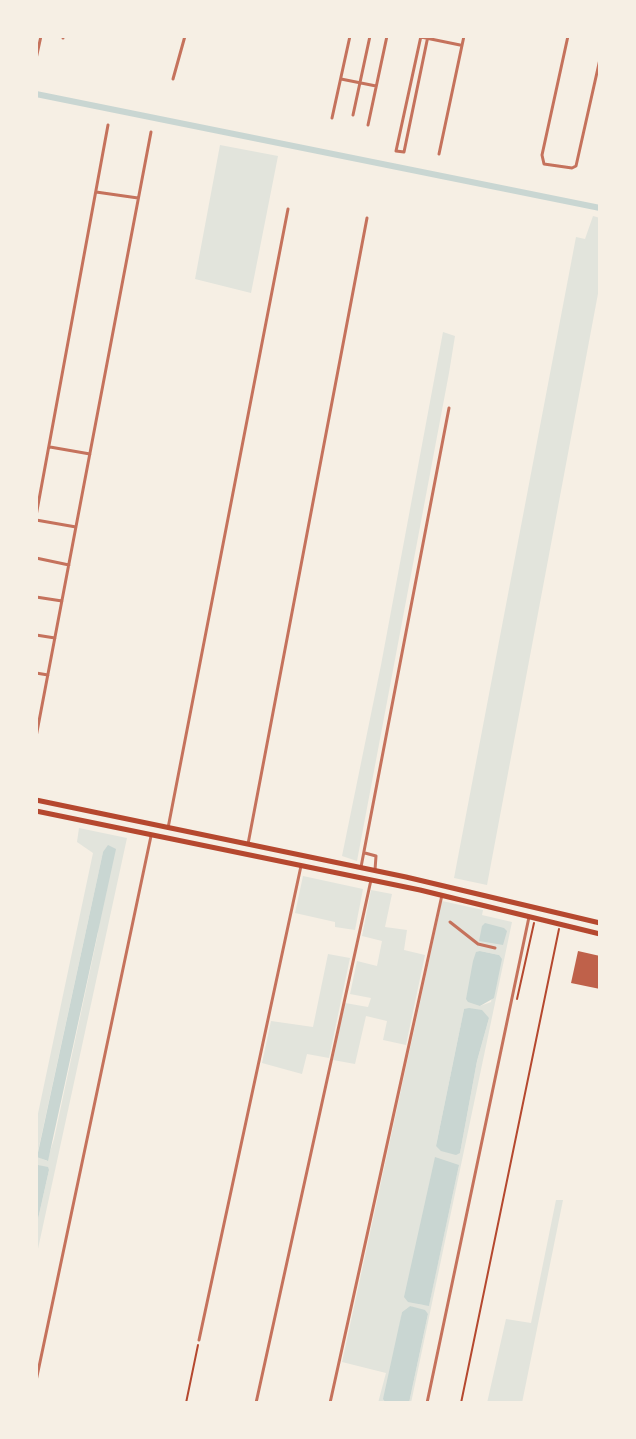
<!DOCTYPE html>
<style>
body{margin:0}
#map{position:relative;width:636px;height:1439px;overflow:hidden;background:#f6efe4;font-family:Mulish,sans-serif}
canvas{display:block}
.frame{position:absolute;inset:0;border:38px solid #f6efe4;pointer-events:none}
</style>
<div id="map">
<canvas width="636" height="1439"></canvas>
<div class="frame"></div>
</div>
<script>
const ctx = document.querySelector('canvas').getContext('2d');
ctx.lineJoin = 'round';
function fillPath(path, color) { ctx.fillStyle = color; ctx.fill(path, 'evenodd'); }
const shape = rows => new Path2D(rows.map(r => 'M' + r).join(''));
function stroke(path, color, width, dash) { ctx.strokeStyle = color; ctx.lineWidth = width; ctx.lineCap = dash ? 'butt' : 'round'; ctx.setLineDash(dash || []); ctx.stroke(path); }
const green = shape([
 [220,145,278,156,251,293,195,279],
 [593,216,600,218,600,283,487,885,454,878,576,237,585,239],
 [443,332,455,336,449,373,357,861,342,856,381,665],
 [79,828,127,838,36,1258,36,1228,49,1170,38,1165,36,1166,36,1123,93,853,77,842],
 [103,852,98,933,54,1139,47,1161,37,1156],
 [303,876,363,889,355,930,335,927,335,922,295,913],
 [371,890,392,894,385,927,407,930,404,950,425,955,406,1045,383,1040,387,1021,366,1016,355,1064,333,1060,345,1003,368,1007,371,998,350,994,357,961,377,966,382,941,362,936],
 [442,901,483,910,482,915,512,922,411,1403,409,1403,428,1314,410,1306,402,1312,386,1403,378,1403,386,1373,342,1362],
 [480,951,499,955,491,1002,480,1006],
 [464,1009,489,1018,477,1061,460,1153,436,1146],
 [459,1165,429,1305,418,1304],
 [328,954,350,958,329,1058,307,1054,302,1074,262,1063,271,1021,313,1027],
 [556,1200,563,1200,522,1403,487,1403,506,1319,531,1323]
]);
const water = shape([
 [108,845,116,849,48,1161,37,1157,103,852],
 [485,923,504,928,507,931,503,945,479,941,482,926],
 [480,951,499,955,502,959,494,998,480,1006,468,1002,466,999,473,961,476,952],
 [469,1008,482,1010,489,1018,477,1061,460,1153,456,1155,441,1151,436,1146,464,1009],
 [435,1157,459,1165,429,1306,408,1302,404,1297],
 [38,1165,48,1167,49,1170,36,1228],
 [410,1306,425,1310,428,1314,409,1403,386,1403,383,1399,402,1312]
]);
const canal = shape([
 [36,94,600,208]
]);
const building = shape([
 [578,951,600,956,600,989,571,983]
]);
const path = shape([
 [517,999,534,923],
 [186,1403,198,1345],
 [461,1403,559,929]
]);
const minor = shape([
 [568,36,542,155,544,164,572,168,576,166,600,59],
 [421,37,460,45],
 [63,38,63,36],
 [36,59,41,36],
 [173,79,185,36],
 [341,79,376,86],
 [353,115,370,36],
 [332,118,350,36],
 [368,125,387,36],
 [396,151,404,152,428,36],
 [396,151,421,36],
 [439,154,464,36],
 [96,192,138,198],
 [50,447,90,454],
 [36,516,108,125],
 [36,520,76,527],
 [36,558,69,565],
 [36,597,62,601],
 [36,635,55,638],
 [36,673,48,675],
 [36,737,151,132],
 [168,828,288,209],
 [248,844,367,218],
 [365,853,376,856,375,870],
 [361,867,449,408],
 [450,922,478,944,495,948],
 [199,1340,301,866],
 [36,1381,151,836],
 [256,1403,371,880],
 [330,1403,442,895],
 [427,1403,529,917]
]);
const primary = shape([
 [36,800,406,877,600,923],
 [36,811,420,890,600,934]
]);
fillPath(green, '#e2e4dc');
fillPath(water, '#c9d6d2');
stroke(canal, '#c9d6d2', 6);
fillPath(building, '#bf614a');
stroke(path, '#b5482f', 2);
stroke(minor, '#c5725c', 3);
stroke(primary, '#b5482f', 5);
</script>
